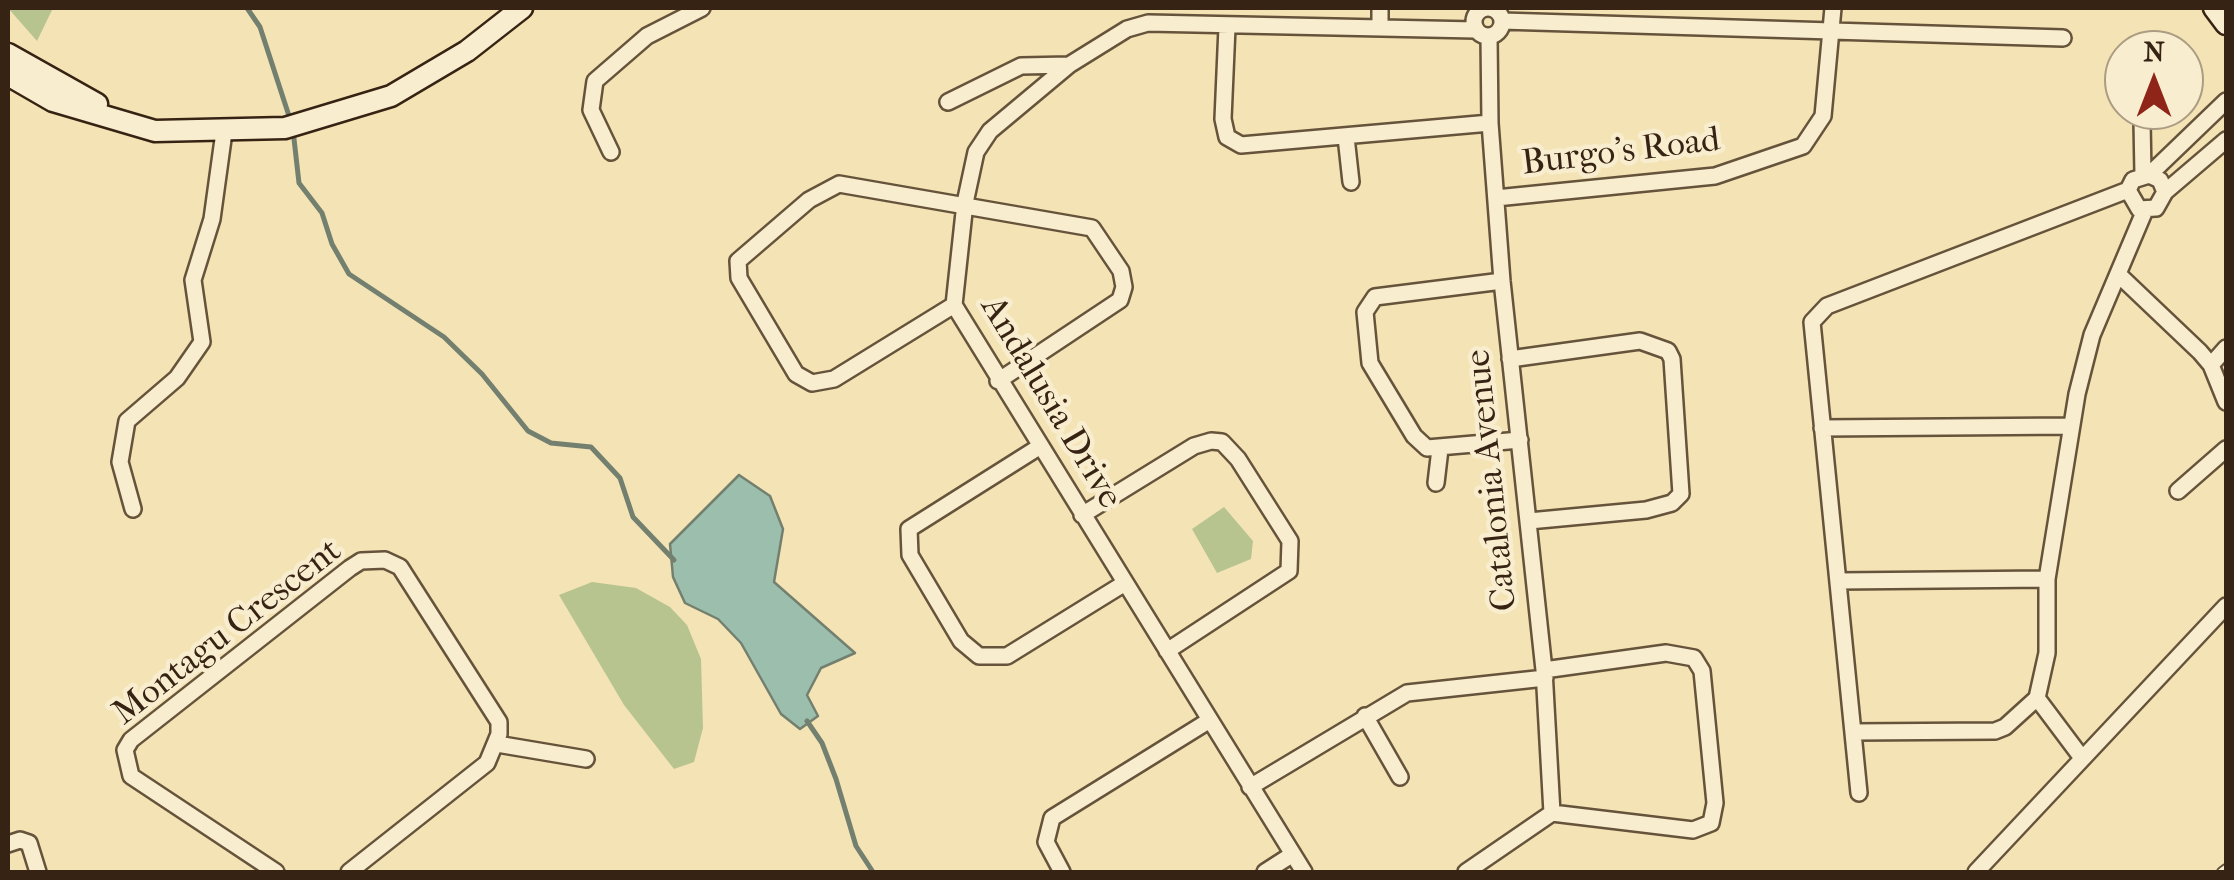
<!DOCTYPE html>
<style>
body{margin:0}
#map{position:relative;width:2234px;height:880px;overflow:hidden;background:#f4e3b4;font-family:"IM FELL French Canon",serif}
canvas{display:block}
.frame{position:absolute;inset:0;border:10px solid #372313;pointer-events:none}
.north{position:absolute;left:2104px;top:30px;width:100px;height:100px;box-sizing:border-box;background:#f8edce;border:2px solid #ab9c83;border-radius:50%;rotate:0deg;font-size:28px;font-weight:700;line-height:40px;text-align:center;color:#372313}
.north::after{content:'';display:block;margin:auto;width:35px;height:45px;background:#8f2418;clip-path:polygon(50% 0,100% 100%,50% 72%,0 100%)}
</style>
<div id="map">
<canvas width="2234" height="880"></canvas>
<div class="frame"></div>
<div class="north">N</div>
</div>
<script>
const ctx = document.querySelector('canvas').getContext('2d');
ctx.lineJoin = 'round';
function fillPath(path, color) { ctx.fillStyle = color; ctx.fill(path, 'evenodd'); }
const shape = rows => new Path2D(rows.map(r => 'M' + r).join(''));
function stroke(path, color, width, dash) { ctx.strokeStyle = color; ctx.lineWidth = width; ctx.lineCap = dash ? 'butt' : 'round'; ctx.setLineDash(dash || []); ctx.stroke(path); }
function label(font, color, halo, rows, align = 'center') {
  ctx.font = font + ' "IM FELL French Canon",serif'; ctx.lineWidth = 9; ctx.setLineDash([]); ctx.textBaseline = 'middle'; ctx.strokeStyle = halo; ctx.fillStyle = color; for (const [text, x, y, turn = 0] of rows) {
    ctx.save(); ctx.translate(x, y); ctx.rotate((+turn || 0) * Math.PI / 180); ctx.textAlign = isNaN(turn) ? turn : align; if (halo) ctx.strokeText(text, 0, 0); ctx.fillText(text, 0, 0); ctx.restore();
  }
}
const green = shape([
 [8,8,53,8,37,41],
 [1224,507,1253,541,1251,559,1217,573,1192,529],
 [592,582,636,588,670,607,687,625,701,659,703,728,694,762,674,769,624,705,559,595]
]);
const water = shape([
 [739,475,770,496,783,529,774,582,855,653,821,668,807,695,818,716,800,729,781,714,741,643,718,619,685,603,673,577,670,544,739,475]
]);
const stream = shape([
 [247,8,260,27,290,119],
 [293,130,299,183,322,213,332,244,349,274,444,337,482,374,528,431,551,443,591,447,620,478,633,517,674,560],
 [807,721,822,743,836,779,856,846,873,872]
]);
const lane = shape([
 [2222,872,2226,869]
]);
const street = shape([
 '1474 22a14 14 0 1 1 28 0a14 14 0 1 1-28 0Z',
 [1502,21,2063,38],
 [1227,27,1223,119,1227,137,1241,145,1490,123],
 [1380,28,1380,8],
 [1489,37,1490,123,1502,281,1544,670,1552,813],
 [948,102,1021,66,1069,65],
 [2142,121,2143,175],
 [1346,137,1351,182],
 [611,152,591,110,595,81,647,36,702,8],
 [2149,175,2226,101],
 [2165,192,2160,180,2149,175,2133,180,2128,190,2139,209,2156,208,2165,192,2226,140],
 [1496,198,1715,176,1803,146,1823,116,1833,8],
 [2119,275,2200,352,2211,365,2226,402],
 [1502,281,1375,297,1365,312,1370,363,1414,436,1427,448,1520,440],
 [954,305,834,379,812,383,796,374,739,278,738,261,809,200,839,184,1092,228,1121,271,1124,287,1120,300,998,381],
 [1510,359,1640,341,1668,351,1672,359,1681,494,1672,503,1646,510,1529,521],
 [2211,365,2226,348],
 [1822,428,2071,426],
 [1039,447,909,529,910,555,961,641,979,656,1007,656,1125,583],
 [1436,483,1440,449],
 [2178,491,2226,449],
 [133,509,120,462,127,421,177,378,202,342,193,280,212,219,224,132],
 [1082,515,1194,446,1211,441,1222,442,1238,459,1290,541,1289,571,1167,651],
 [1838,581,2047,579],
 [1544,670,1666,653,1694,658,1702,671,1715,803,1711,823,1693,830,1552,813],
 [2037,698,2082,758],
 [1365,716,1400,777],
 [1853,732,1995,731,2005,727,2037,698,2047,653,2047,579,2077,394,2092,335,2145,210],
 [497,744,586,759],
 [1250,787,1407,693,1545,678],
 [1859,793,1812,322,1827,306,2128,190],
 [8,844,20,840,29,843,38,872],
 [276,872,131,776,125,750,131,740,350,568,361,561,385,560,400,567,499,722,499,734,487,763,349,872],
 [1062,872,1046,842,1052,818,1210,720],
 [1265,872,1293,854],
 [1304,872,954,305,965,203,976,152,990,131,1069,65,1127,29,1148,23,1475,30],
 [1466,872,1552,813],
 [1976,872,2226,606]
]);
const secondary = shape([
 [2214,8,2226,24],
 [8,54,97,104],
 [8,75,53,101,155,131,285,128,391,96,467,51,522,8]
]);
const streetNames = [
 ["Burgo's Road",1621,153,-7],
 ["Andalusia Drive",1050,403,59],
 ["Catalonia Avenue",1493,480,-96],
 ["Montagu Crescent",228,633,-38]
];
fillPath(green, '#b8c490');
fillPath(water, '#9cbead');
stroke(water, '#74806f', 2.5);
stroke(stream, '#74806f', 5);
stroke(lane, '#66533b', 12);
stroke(street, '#66533b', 20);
stroke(secondary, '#372313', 25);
stroke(lane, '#f8edce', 8);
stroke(street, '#f8edce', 15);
stroke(secondary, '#f8edce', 20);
label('35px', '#372313', '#f8edce', streetNames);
</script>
